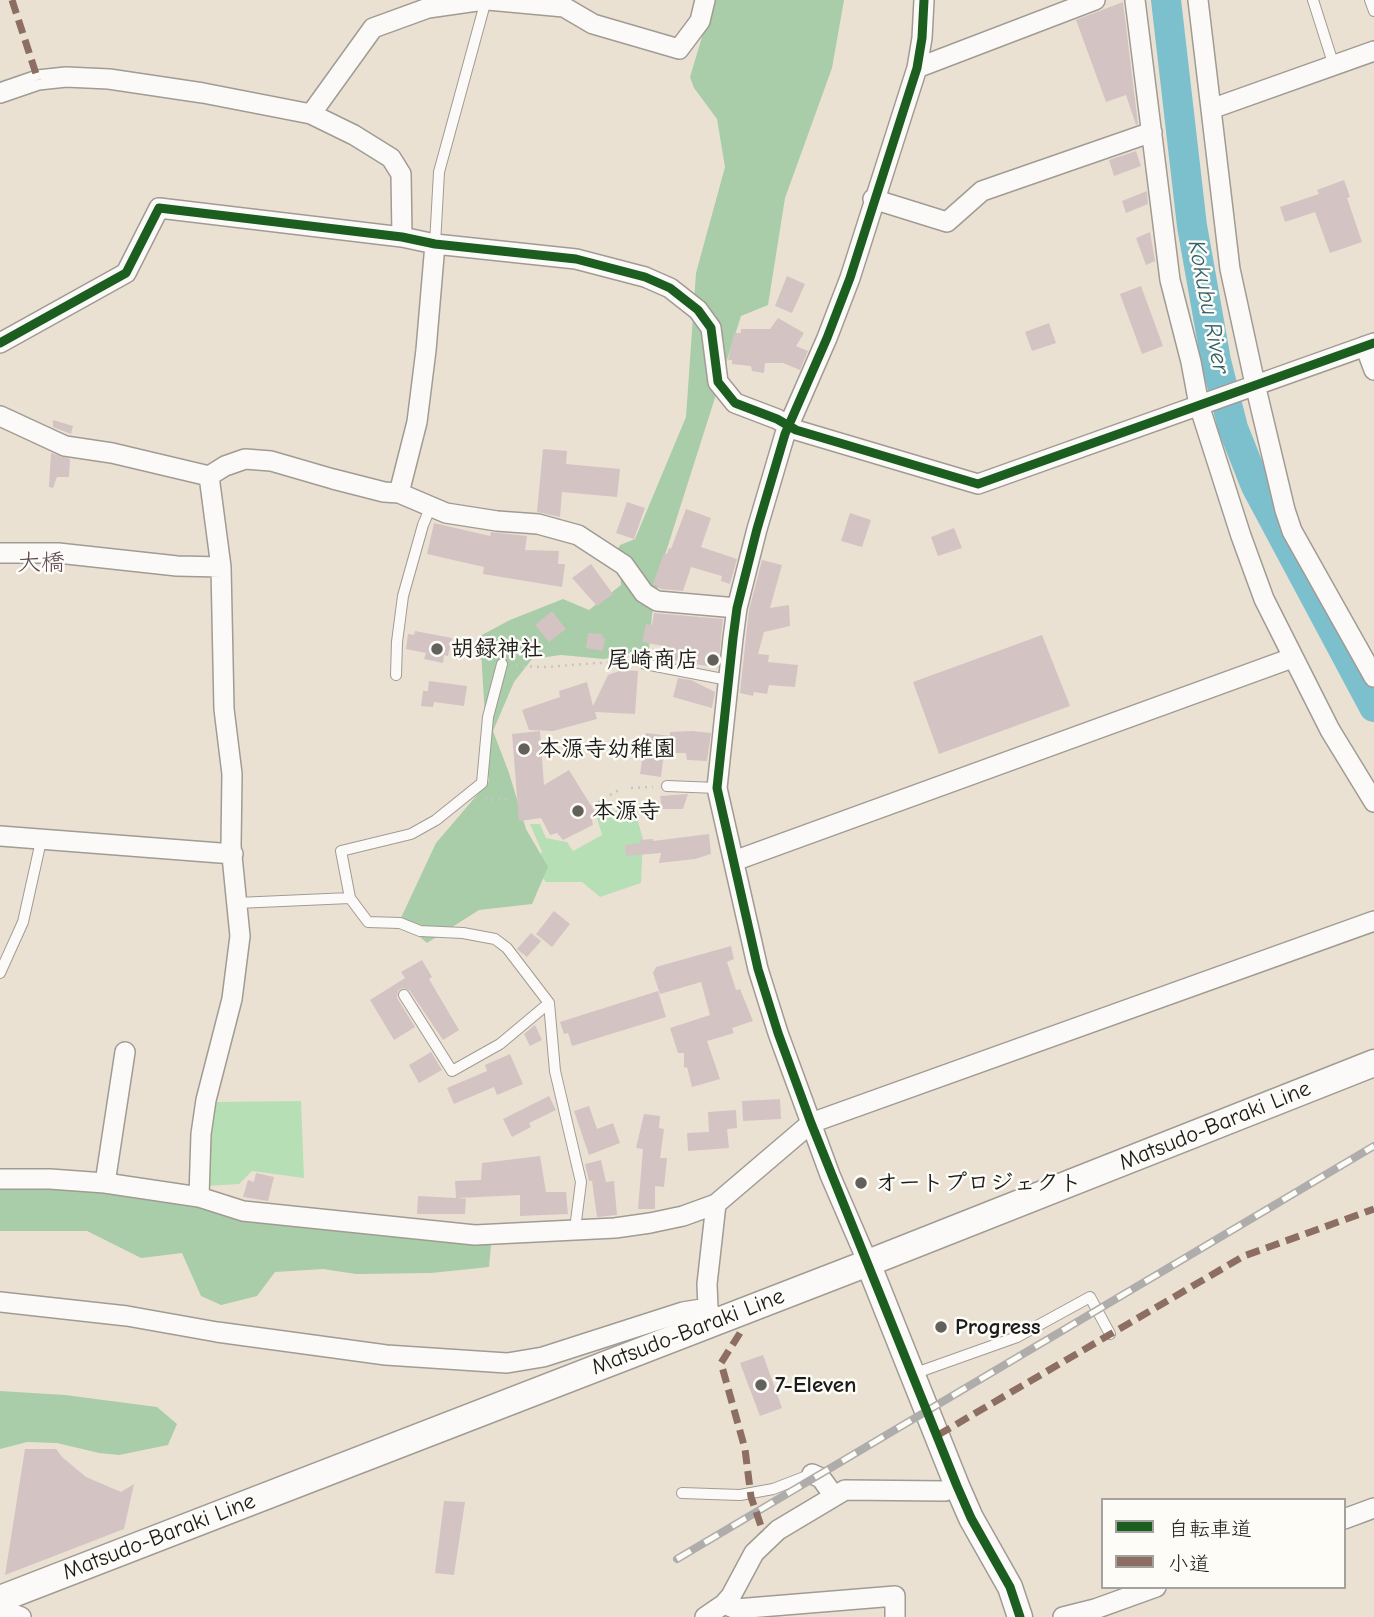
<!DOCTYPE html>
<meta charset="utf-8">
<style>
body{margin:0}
#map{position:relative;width:1374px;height:1617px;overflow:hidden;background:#ebe1d3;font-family:"Comic Neue","Klee One",sans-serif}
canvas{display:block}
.legend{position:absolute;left:1101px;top:1498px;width:245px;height:91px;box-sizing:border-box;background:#fdfcf7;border:2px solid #a3a29f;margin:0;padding:9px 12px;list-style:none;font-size:21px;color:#1c1c1c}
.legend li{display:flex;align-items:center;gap:14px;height:35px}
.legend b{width:35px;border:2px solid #a3a29f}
</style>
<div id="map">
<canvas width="1374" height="1617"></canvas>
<ul class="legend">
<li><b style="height:9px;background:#1b5e20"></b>自転車道</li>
<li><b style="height:9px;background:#8d6e63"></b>小道</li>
</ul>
</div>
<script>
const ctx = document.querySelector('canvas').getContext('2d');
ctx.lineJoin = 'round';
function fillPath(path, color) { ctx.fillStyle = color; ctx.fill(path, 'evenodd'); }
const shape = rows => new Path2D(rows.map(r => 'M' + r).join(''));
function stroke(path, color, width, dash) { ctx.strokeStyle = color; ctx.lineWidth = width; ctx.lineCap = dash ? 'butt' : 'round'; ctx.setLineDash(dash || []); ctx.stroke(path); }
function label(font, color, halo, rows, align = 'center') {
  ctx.font = font + ' "Comic Neue","Klee One",sans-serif'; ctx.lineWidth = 5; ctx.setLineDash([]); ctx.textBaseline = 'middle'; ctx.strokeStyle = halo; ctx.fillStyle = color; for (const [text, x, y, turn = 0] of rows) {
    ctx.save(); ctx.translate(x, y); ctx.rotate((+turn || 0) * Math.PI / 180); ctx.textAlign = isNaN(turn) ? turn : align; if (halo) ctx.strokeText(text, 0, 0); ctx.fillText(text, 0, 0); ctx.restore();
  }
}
const green = shape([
 [633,804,643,839,641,883,600,897,582,882,546,882,532,864,542,852,530,824,540,824,546,838,567,842,573,851,602,835,597,818],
 [301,1101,304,1178,252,1171,239,1184,206,1186,213,1102]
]);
const forest = shape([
 [713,0,844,0,832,68,785,198,768,305,741,316,664,558,652,615,649,649,604,659,561,655,532,659,514,682,493,731,509,773,526,829,548,867,532,904,479,910,427,943,400,920,436,843,489,781,480,636,510,620,563,599,589,610,621,585,620,569,615,554,620,545,635,539,686,417,696,273,725,167,717,119,694,88,690,77],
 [0,1188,80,1188,336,1226,491,1245,489,1267,431,1273,356,1274,323,1269,275,1272,257,1296,221,1305,201,1296,182,1253,141,1258,87,1231,0,1231],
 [0,1391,65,1395,157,1407,177,1424,168,1445,119,1455,99,1453,57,1443,27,1442,0,1449]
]);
const river = shape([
 [1166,0,1192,226,1216,361,1233,428,1256,486,1374,707]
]);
const building = shape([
 [1123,2,1138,124,1136,125,1126,95,1106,102,1076,20],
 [1136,151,1141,166,1114,176,1109,160],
 [1344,180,1350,197,1347,198,1362,242,1330,253,1315,212,1285,222,1280,207,1319,194,1317,190],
 [1147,191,1148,204,1126,213,1122,201],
 [1150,232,1155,261,1146,265,1136,238],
 [787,276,805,284,792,313,775,306],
 [1141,286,1163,346,1142,354,1120,294],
 [778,318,804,333,796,346,808,351,800,370,783,363,765,363,764,373,752,371,751,366,732,364,732,360,728,360,734,333,741,333,741,329,770,329],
 [1049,323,1056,343,1032,351,1025,332],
 [53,420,73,426,71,434,53,427],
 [543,449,567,451,566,464,620,469,617,497,562,492,560,517,537,512],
 [51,453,70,459,69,477,57,477,53,488,49,487],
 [627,502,645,508,634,539,616,533],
 [686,509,711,518,701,547,737,559,730,584,721,581,722,576,691,567,683,591,661,589,653,584,664,553,667,554,669,548,671,549],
 [850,513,871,520,862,547,841,541],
 [434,523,490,536,491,532,527,536,525,550,559,551,558,564,565,564,562,587,483,574,484,567,427,554],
 [954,528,962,548,938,556,931,537],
 [762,560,782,565,770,608,789,605,790,626,764,632,758,654,769,655,768,662,798,665,795,687,769,685,767,694,754,692,753,696,740,693,741,683,749,610],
 [591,564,613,594,597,606,572,578],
 [552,611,566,629,549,642,535,625],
 [654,613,723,619,718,668,672,660,674,648,642,642,646,624,652,625],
 [415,631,452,638,448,656,444,655,443,663,424,659,426,653,406,649,408,634,414,635],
 [588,633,602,634,602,637,605,638,603,651,586,648],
 [1042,635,1070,706,939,754,913,682],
 [622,670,638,671,635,714,595,712,597,719,553,731,529,730,522,710,560,697,559,691,587,682,593,706,608,675],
 [678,678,691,680,715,692,712,708,673,697],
 [429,681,467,686,464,706,434,702,433,707,421,706,423,691,428,691],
 [540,731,544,785,569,770,595,812,591,816,593,825,563,840,557,833,550,835,541,818,519,821,512,734],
 [692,731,711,733,707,761,687,760,686,753,664,753,661,777,640,774,646,733,670,736,670,732],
 [688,794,683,809,662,809,660,796],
 [709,834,711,854,695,859,659,863,661,853,626,856,625,845,640,843,640,840,653,839,653,841],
 [554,911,570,924,552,947,536,934],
 [531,933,541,941,527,957,517,949],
 [731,946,734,959,727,962,736,990,740,989,753,1021,732,1028,734,1033,707,1041,720,1079,692,1087,687,1067,684,1068,684,1053,678,1053,670,1028,710,1015,701,982,660,994,653,973,656,967],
 [422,960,432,977,429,979,459,1030,443,1040,410,991,403,988,398,991,397,998,415,1027,394,1040,370,1000,405,978,401,972],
 [658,991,666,1017,572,1046,568,1033,564,1034,560,1022],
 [535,1025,542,1040,530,1046,524,1034],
 [431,1052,442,1070,419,1083,409,1065],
 [510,1054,523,1084,497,1095,494,1087,454,1104,447,1088,487,1071,485,1065],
 [549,1096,556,1110,529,1123,531,1127,512,1137,503,1119],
 [780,1099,781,1119,743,1121,742,1101],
 [589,1106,597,1129,613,1123,620,1143,589,1155,574,1111],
 [736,1110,737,1128,727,1129,729,1148,688,1151,687,1133,709,1132,708,1112],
 [644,1114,660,1116,659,1128,664,1129,660,1158,667,1158,664,1187,655,1186,655,1209,638,1209,643,1149,636,1148],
 [540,1156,546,1192,566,1192,568,1214,520,1216,520,1195,458,1198,466,1199,465,1214,417,1214,418,1196,456,1198,455,1181,481,1180,482,1163],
 [601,1160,606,1182,614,1181,617,1215,597,1217,592,1181,589,1181,585,1164],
 [256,1173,274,1177,268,1201,243,1197,248,1180,254,1182],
 [763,1355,782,1408,760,1416,740,1363],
 [25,1449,56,1449,62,1457,86,1477,121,1492,134,1484,124,1529,5,1575],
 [444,1501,465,1502,454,1575,435,1573]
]);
const path = shape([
 [453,652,489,660],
 [516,666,547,667,596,663,632,663],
 [631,788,653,787],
 [486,797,487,800,508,799],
 [592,806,622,788]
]);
const service = shape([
 [1313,0,1334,66],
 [1370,0,1374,11],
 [435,244,439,172,486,0],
 [645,664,728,680],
 [396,675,397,642,403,596,423,525,431,506],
 [667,786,717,788],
 [350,898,368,922,400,923,420,931,463,933,495,939,507,948,549,1003,555,1071,581,1182,575,1229],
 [237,903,350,898,341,851,411,834,436,820,482,783,488,717,502,664],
 [0,973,23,922,41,841],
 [404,995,452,1071,500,1044,549,1003],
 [913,1374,1017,1337,1090,1297,1110,1334],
 [682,1493,740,1495,773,1489,812,1474]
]);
const minor = shape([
 [488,0,564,7,593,24,679,49,700,21,705,0],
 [1135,0,1170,280,1191,362,1199,405,1241,536,1264,599,1330,730,1374,802],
 [1198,0,1230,269,1255,384,1285,510,1292,531,1374,677],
 [917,68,1095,0],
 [0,93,38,80,66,77,109,79,203,93,311,114,354,135,391,158,401,174,402,237],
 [1211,109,1374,51],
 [311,114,373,28,428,8,484,0],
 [873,199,947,222,982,191,1152,132],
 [0,343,126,273,159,208,402,237,435,244,576,259,645,277,670,288,698,310,711,328,718,382,735,403,777,419,796,430,978,484,1374,343],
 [1365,346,1374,370],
 [0,416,65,446,112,453,209,476,225,466,245,459,271,461,333,479,384,492,399,493,446,513,497,521,538,524,578,535,624,565,644,593,657,601,737,608],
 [209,476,221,567],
 [399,493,417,422,426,350,435,244],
 [0,553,58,553,177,566,221,567,224,709,232,774,231,846,240,936,232,999,206,1100,201,1134,199,1197],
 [0,836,233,854],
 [734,861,1292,658],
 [0,1179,50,1179,105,1183,199,1197,243,1211,475,1235,615,1228,650,1223,683,1216,716,1204,811,1123,1374,921],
 [105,1183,125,1052],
 [868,1263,830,1175,778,1033,758,969,717,788,733,638,737,608,757,529,785,434,827,338,850,278,917,68,922,38,924,0],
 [0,1302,127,1316,217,1332,386,1355,507,1363,543,1357,683,1312,708,1308,714,1322],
 [708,1308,707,1284,716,1204],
 [812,1474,821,1478,834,1496],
 [1344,1519,1374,1508],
 [724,1604,736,1609,895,1596,895,1617],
 [0,1609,21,1617],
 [705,1617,724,1604,731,1596,754,1553,778,1530,845,1490,945,1491,957,1486],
 [1063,1617,1095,1609,1156,1587]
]);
const tertiary = shape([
 [868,1263,957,1486,971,1518,1010,1587,1020,1617]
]);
const secondary = shape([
 [0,1599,868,1263,1374,1063]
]);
const rail = shape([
 [677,1559,1374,1146]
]);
const quiet = shape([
 [12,0,38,80],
 [740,1333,721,1363,745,1449,751,1497,763,1532],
 [938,1435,1244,1256,1374,1209]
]);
const cycleway = shape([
 [924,0,922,38,917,68,850,278,827,338,785,434,757,529,737,608,733,638,717,788,758,969,778,1033,811,1123,957,1486,971,1518,1010,1587,1020,1617],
 [0,343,126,273,159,208,402,237,435,244,576,259,645,277,670,288,698,310,711,328,718,382,735,403,777,419,796,430,978,484,1374,343]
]);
const markers = [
 [437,649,7,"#64615c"],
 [713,660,7,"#64615c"],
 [524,749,7,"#64615c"],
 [578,811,7,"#64615c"],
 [861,1183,7,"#64615c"],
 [941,1327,7,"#64615c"],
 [761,1385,7,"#64615c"]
];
const poiNames = [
 ["胡録神社",451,649],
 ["尾崎商店",699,660,"right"],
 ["本源寺幼稚園",538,749],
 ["本源寺",592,811],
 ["オートプロジェクト",875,1183],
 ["Progress",955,1327],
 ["7-Eleven",775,1385]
];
const streetNames = [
 ["Matsudo-Baraki Line",1215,1126,-22],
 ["Matsudo-Baraki Line",688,1332,-21],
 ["Matsudo-Baraki Line",159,1537,-21]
];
const waterNames = [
 ["Kokubu River",1208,307,79]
];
const neighbourhoodNames = [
 ["大橋",41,563]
];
fillPath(green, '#b7dfb6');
fillPath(forest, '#a8cda8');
stroke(river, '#7cc0ce', 30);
fillPath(building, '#d3c3c3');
stroke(service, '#a09b93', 12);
stroke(minor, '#a09b93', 22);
stroke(tertiary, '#a09b93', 27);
stroke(secondary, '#a09b93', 29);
stroke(path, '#c7c5c2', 2.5, [2, 5]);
stroke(service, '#fcfaf8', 10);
stroke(minor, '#fcfaf8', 19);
stroke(tertiary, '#fcfaf8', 24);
stroke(secondary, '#fcfaf8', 26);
stroke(rail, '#afadab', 8);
stroke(rail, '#fdfcf7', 5, [16]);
stroke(quiet, '#8d6e63', 7, [14, 7]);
stroke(cycleway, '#1b5e20', 9);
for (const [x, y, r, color] of markers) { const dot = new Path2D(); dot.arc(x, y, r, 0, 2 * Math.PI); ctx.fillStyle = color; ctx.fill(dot); stroke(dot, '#fdfcf7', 2.5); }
label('bold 23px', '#1c1c1c', '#fdfcf7', poiNames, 'left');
label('23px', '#1c1c1c', '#fdfcf7', streetNames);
label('italic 24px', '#32606b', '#fdfcf7', waterNames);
label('24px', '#5c4753', '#fdfcf7', neighbourhoodNames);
</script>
